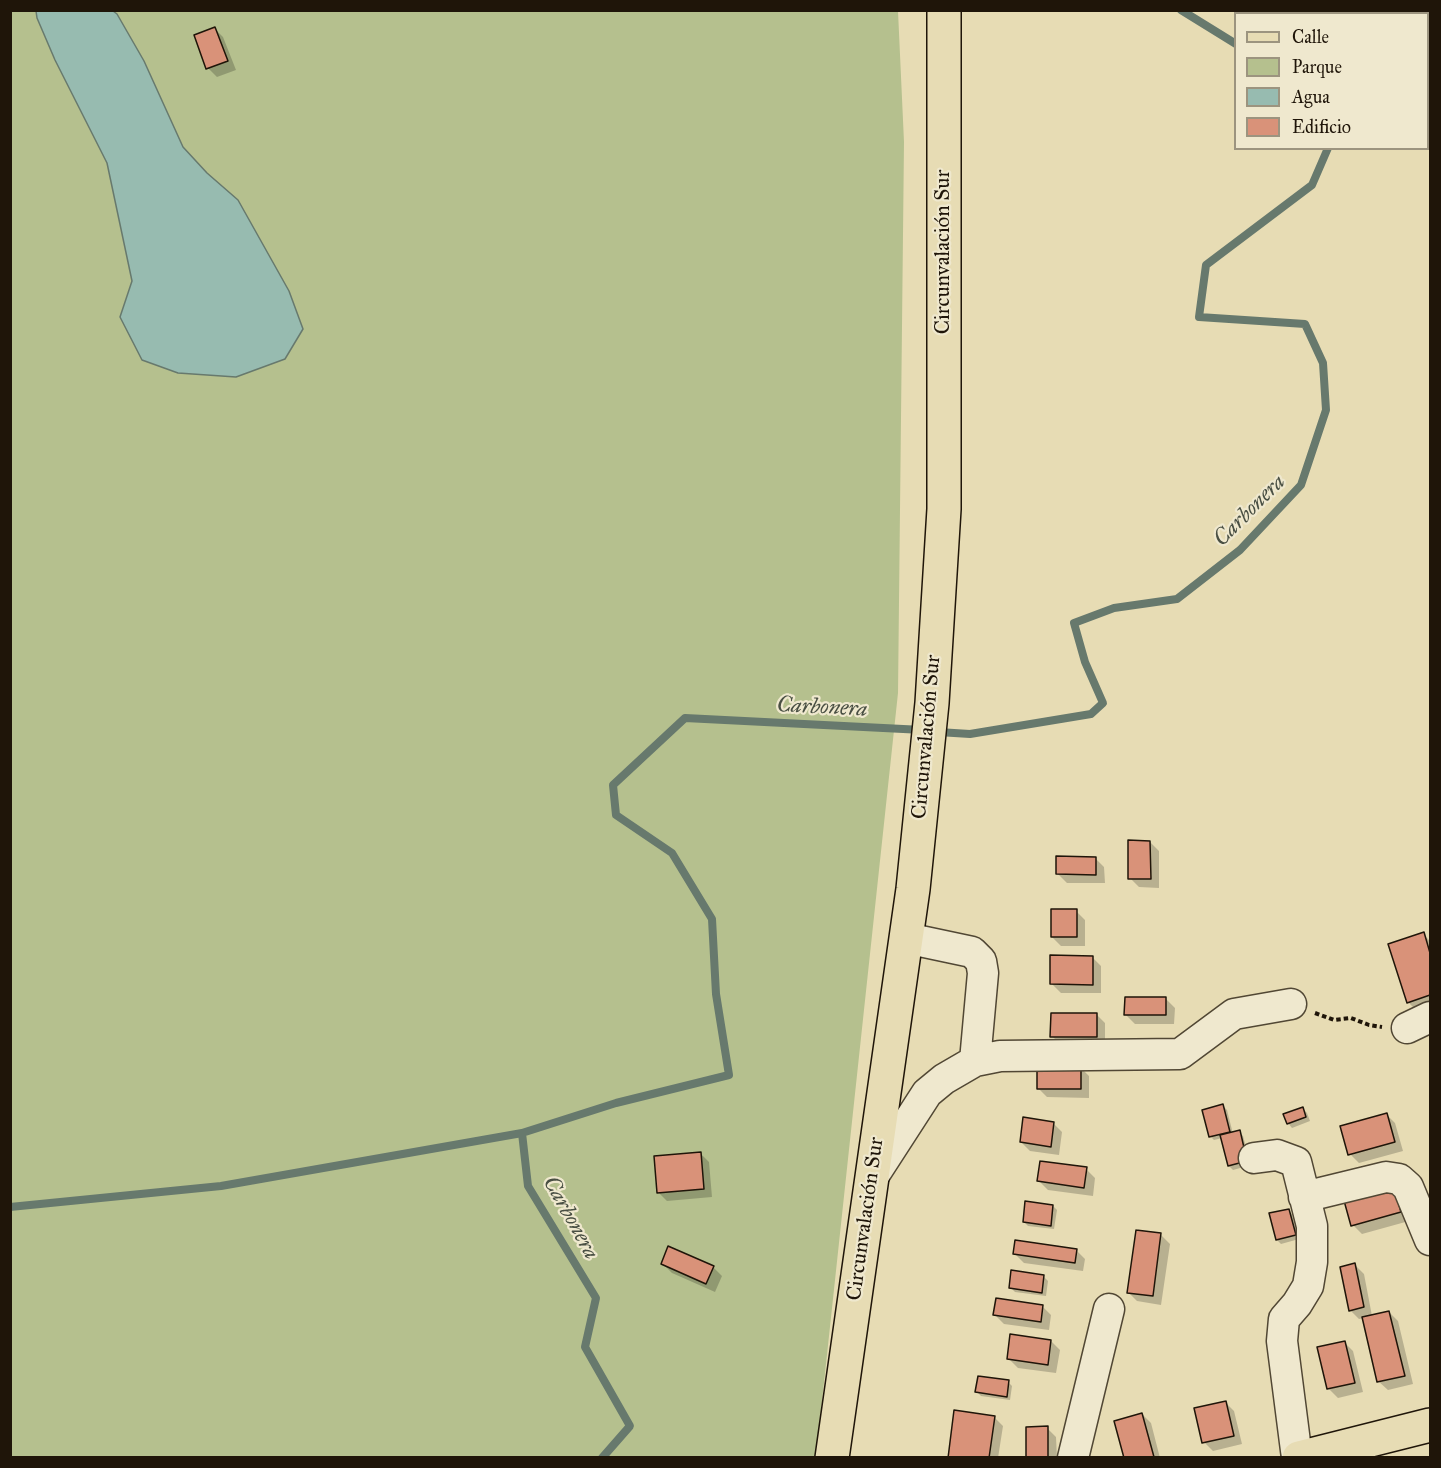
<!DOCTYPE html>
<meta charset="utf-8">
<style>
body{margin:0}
#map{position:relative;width:1441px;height:1468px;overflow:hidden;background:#e7dcb4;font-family:"IM FELL Great Primer",serif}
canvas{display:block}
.frame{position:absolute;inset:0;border:12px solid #1f1509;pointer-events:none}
.legend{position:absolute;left:1234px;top:12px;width:195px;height:138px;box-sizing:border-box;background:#efe8ce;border:2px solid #9c947f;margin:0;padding:8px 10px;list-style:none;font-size:18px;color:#1f1509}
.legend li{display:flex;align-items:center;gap:12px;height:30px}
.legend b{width:30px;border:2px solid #9c947f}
</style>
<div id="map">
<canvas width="1441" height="1468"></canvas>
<div class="frame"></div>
<ul class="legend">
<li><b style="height:8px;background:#e7dcb4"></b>Calle</li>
<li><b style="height:16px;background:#b5c08e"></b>Parque</li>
<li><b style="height:16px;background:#97bbb0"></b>Agua</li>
<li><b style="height:16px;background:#d99279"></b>Edificio</li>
</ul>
</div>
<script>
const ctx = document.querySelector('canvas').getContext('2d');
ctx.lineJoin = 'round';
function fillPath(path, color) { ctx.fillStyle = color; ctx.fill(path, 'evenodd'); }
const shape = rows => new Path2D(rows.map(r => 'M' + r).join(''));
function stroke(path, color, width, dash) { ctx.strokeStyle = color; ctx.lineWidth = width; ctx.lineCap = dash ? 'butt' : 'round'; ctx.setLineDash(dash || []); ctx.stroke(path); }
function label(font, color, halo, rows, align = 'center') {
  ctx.font = font + ' "IM FELL Great Primer",serif'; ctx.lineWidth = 4.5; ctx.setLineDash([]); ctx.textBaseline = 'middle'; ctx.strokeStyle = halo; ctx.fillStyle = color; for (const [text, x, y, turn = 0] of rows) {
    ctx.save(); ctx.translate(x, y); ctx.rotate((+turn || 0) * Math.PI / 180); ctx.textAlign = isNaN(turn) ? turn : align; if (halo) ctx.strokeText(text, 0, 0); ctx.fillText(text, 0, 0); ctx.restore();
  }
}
const green = shape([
 [10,11,36,11,37,18,55,60,107,163,132,282,120,317,285,359,303,329,289,291,272,265,207,173,183,148,144,61,117,14,113,11,898,11,904,142,898,693,816,1457,11,1457]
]);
const water = shape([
 [113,11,117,14,144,61,183,147,207,173,238,200,289,291,303,329,285,359,236,377,178,373,142,360,120,317,132,281,107,163,55,60,37,18,36,11,113,11]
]);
const shadow = shape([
 [214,28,223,37,236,70,217,77,208,68,195,36],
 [1150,842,1159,851,1159,888,1139,887,1130,878],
 [1095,858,1104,867,1105,883,1067,883,1058,874],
 [1076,911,1085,920,1085,946,1061,946,1052,937],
 [1423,934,1430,941,1430,1007,1417,1011,1408,1002],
 [1092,957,1101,966,1101,993,1061,993,1052,984],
 [1166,999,1175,1008,1174,1024,1135,1024,1126,1015],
 [1096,1014,1105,1023,1105,1045,1061,1045,1052,1036],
 [1080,1067,1089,1076,1089,1098,1047,1097,1038,1088],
 [1223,1106,1227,1110,1233,1134,1239,1132,1243,1136,1251,1165,1233,1170,1229,1166,1222,1138,1214,1140,1210,1136],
 [1303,1109,1307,1113,1310,1121,1292,1128,1288,1123],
 [1386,1114,1395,1123,1403,1151,1359,1163,1350,1154],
 [1053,1123,1062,1132,1059,1155,1030,1151,1021,1142],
 [700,1153,709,1162,712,1197,667,1201,658,1192],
 [1086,1169,1095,1178,1093,1196,1048,1190,1039,1181],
 [1393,1185,1409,1221,1362,1234,1353,1225],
 [1053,1206,1057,1210,1054,1229,1028,1226,1024,1222],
 [1288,1210,1292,1214,1299,1239,1281,1244,1277,1240],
 [1161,1235,1170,1244,1161,1305,1137,1301,1128,1292],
 [1076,1250,1085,1259,1083,1271,1024,1263,1015,1254],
 [663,1264,713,1267,722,1276,715,1292,672,1273],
 [1355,1265,1364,1274,1372,1316,1389,1312,1398,1321,1413,1384,1388,1390,1378,1381,1364,1318,1359,1319,1350,1310],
 [1044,1277,1048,1281,1046,1296,1015,1292,1011,1288],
 [1042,1306,1051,1315,1049,1330,1004,1324,995,1315],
 [1051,1341,1060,1350,1056,1373,1018,1368,1009,1359],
 [1344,1342,1353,1351,1363,1392,1338,1398,1329,1389],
 [1008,1382,1012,1386,1010,1400,981,1396,977,1392],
 [1225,1402,1234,1411,1242,1444,1213,1451,1204,1442],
 [1142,1414,1151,1423,1160,1458,1125,1458],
 [994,1417,1003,1426,998,1458,949,1458],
 [1047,1428,1056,1437,1057,1458,1028,1458]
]);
const stream = shape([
 [1181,10,1236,44],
 [938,732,970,734,1091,714,1103,703,1085,662,1074,623,1114,608,1177,599,1240,550,1301,485,1326,410,1323,363,1305,324,1199,317,1206,265,1312,185,1328,148],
 [10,1207,221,1186,522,1133],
 [602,1458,630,1426,585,1347,596,1298,528,1186,522,1133,616,1103,729,1075,716,994,712,919,672,853,616,815,613,785,685,718,923,730]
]);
const building = shape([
 [215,27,228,61,206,69,194,35,215,27],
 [1128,840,1150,841,1151,879,1128,879,1128,840],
 [1056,856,1096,857,1096,875,1056,874,1056,856],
 [1051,909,1077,909,1077,937,1051,937,1051,909],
 [1424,932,1430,953,1430,995,1407,1003,1388,944,1424,932],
 [1050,955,1093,956,1093,985,1050,984,1050,955],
 [1125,997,1166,997,1166,1015,1124,1015,1125,997],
 [1051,1013,1097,1013,1097,1037,1050,1037,1051,1013],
 [1037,1066,1081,1066,1081,1089,1037,1089,1037,1066],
 [1223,1104,1230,1132,1209,1137,1202,1110,1223,1104],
 [1303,1107,1306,1117,1287,1124,1283,1114,1303,1107],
 [1387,1113,1395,1142,1348,1155,1340,1126,1387,1113],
 [1023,1117,1054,1122,1051,1147,1020,1142,1023,1117],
 [1240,1130,1247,1161,1228,1166,1220,1135,1240,1130],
 [701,1152,704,1189,657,1193,654,1156,701,1152],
 [1040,1161,1087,1167,1084,1188,1037,1181,1040,1161],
 [1393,1183,1401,1212,1351,1226,1343,1197,1393,1183],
 [1025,1201,1053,1205,1051,1226,1023,1222,1025,1201],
 [1289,1209,1296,1235,1276,1240,1269,1213,1289,1209],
 [1136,1230,1161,1233,1153,1296,1127,1293,1136,1230],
 [1015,1240,1077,1249,1075,1263,1013,1254,1015,1240],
 [668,1246,714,1266,706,1284,661,1264,668,1246],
 [1355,1263,1364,1307,1349,1311,1340,1267,1355,1263],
 [1011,1270,1044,1275,1042,1293,1009,1288,1011,1270],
 [996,1298,1043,1305,1041,1322,993,1315,996,1298],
 [1389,1311,1405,1376,1377,1382,1362,1317,1389,1311],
 [1010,1334,1051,1340,1048,1365,1007,1359,1010,1334],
 [1345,1341,1355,1383,1327,1389,1317,1347,1345,1341],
 [978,1376,1009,1380,1007,1397,975,1392,978,1376],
 [1226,1401,1234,1436,1202,1443,1194,1408,1226,1401],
 [954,1410,995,1416,989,1458,948,1458,954,1410],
 [1142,1413,1154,1457,1124,1458,1114,1421,1142,1413],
 [1048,1426,1048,1458,1026,1458,1026,1427,1048,1426]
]);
const path = shape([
 [1315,1013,1334,1020,1351,1018,1369,1025,1382,1027]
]);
const minor = shape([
 [906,938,972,952,981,961,983,973,975,1061],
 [1407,1028,1430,1017],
 [1254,1158,1277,1155,1296,1162,1312,1226,1312,1262,1308,1286,1297,1304,1284,1319,1282,1341,1297,1458],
 [872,1178,927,1093,944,1079,975,1061,1000,1056,1180,1054,1234,1014,1291,1004],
 [1304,1197,1386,1177,1399,1179,1408,1187,1430,1240],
 [1073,1458,1109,1309]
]);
const major = shape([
 [832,1458,913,889,932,703,944,509,944,10],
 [1299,1458,1430,1425]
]);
const streetNames = [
 ["Circunvalación Sur",944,252,-90],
 ["Circunvalación Sur",927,737,-85],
 ["Circunvalación Sur",866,1219,-82]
];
const waterNames = [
 ["Carbonera",1250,511,-45],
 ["Carbonera",822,708,3],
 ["Carbonera",570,1218,61]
];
fillPath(green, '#b5c08e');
fillPath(water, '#97bbb0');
stroke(water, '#67796d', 1.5);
fillPath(shadow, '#0003');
stroke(stream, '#67796d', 8);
fillPath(building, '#d99279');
stroke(building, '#1f1509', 1.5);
stroke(minor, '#514734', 33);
stroke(major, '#1f1509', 36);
stroke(path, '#1f1509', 4, [4.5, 3]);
stroke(minor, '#efe8ce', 30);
stroke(major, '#e7dcb4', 33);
label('21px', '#1f1509', '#efe8ce', streetNames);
label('italic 22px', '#494f43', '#efe8ce', waterNames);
</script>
